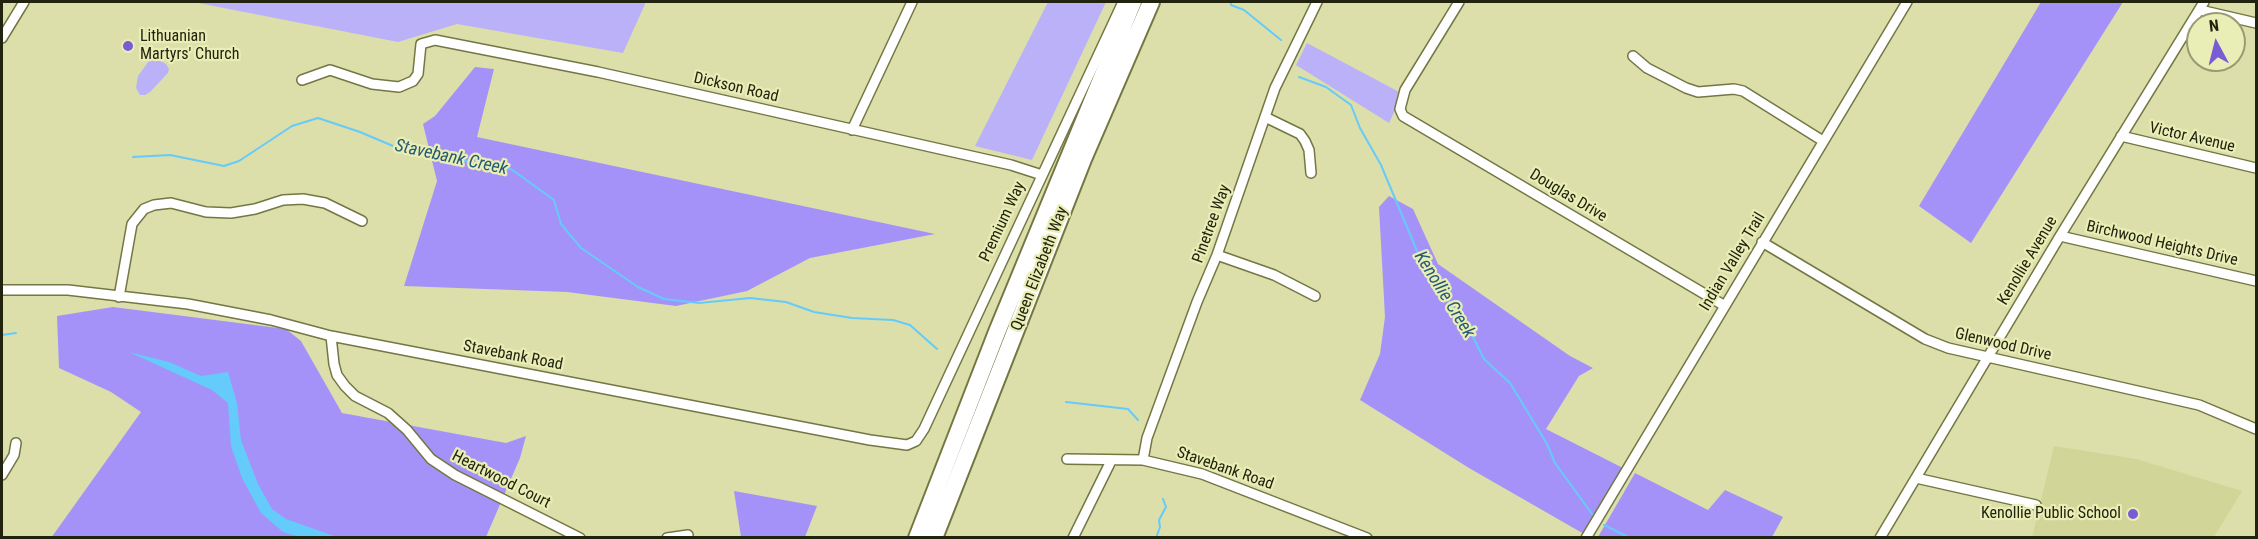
<!DOCTYPE html>
<style>
body{margin:0}
#map{position:relative;width:2258px;height:539px;overflow:hidden;background:#dcdfa9;font-family:"Roboto Condensed",sans-serif}
canvas{display:block}
.frame{position:absolute;inset:0;border:3px solid #22230e;pointer-events:none}
.north{position:absolute;left:2186px;top:12px;width:60px;height:60px;box-sizing:border-box;background:#e9edb6;border:2px solid #999c73;border-radius:50%;rotate:353deg;font-size:16px;font-weight:700;line-height:24px;text-align:center;color:#22230e}
.north::after{content:'';display:block;margin:auto;width:21px;height:27px;background:#795bd5;clip-path:polygon(50% 0,100% 100%,50% 72%,0 100%)}
</style>
<div id="map">
<canvas width="2258" height="539"></canvas>
<div class="frame"></div>
<div class="north">N</div>
</div>
<script>
const ctx = document.querySelector('canvas').getContext('2d');
ctx.lineJoin = 'round';
function fillPath(path, color) { ctx.fillStyle = color; ctx.fill(path, 'evenodd'); }
const shape = rows => new Path2D(rows.map(r => 'M' + r).join(''));
function stroke(path, color, width, dash) { ctx.strokeStyle = color; ctx.lineWidth = width; ctx.lineCap = dash ? 'butt' : 'round'; ctx.setLineDash(dash || []); ctx.stroke(path); }
function label(font, color, halo, rows, align = 'center') {
  ctx.font = font + ' "Roboto Condensed",sans-serif'; ctx.lineWidth = 4.5; ctx.setLineDash([]); ctx.textBaseline = 'middle'; ctx.strokeStyle = halo; ctx.fillStyle = color; for (const [text, x, y, turn = 0] of rows) {
    ctx.save(); ctx.translate(x, y); ctx.rotate((+turn || 0) * Math.PI / 180); ctx.textAlign = isNaN(turn) ? turn : align; if (halo) ctx.strokeText(text, 0, 0); ctx.fillText(text, 0, 0); ctx.restore();
  }
}
const built = shape([
 [2054,446,2136,459,2242,491,2214,537,2032,538]
]);
const green = shape([
 [193,2,646,2,623,53,457,24,398,42],
 [1048,2,1106,2,1032,160,975,146],
 [1307,43,1403,94,1389,123,1296,65],
 [157,59,166,64,169,69,168,73,150,92,145,95,140,95,136,88,138,76,149,61]
]);
const forest = shape([
 [2041,2,2123,2,1971,243,1919,206],
 [475,67,494,69,477,137,935,234,810,258,747,291,676,306,567,292,404,286,437,181,423,124,435,116],
 [1389,196,1413,209,1438,264,1570,356,1593,368,1579,376,1546,429,1623,468,1584,534,1469,468,1360,400,1380,354,1385,317,1379,207],
 [113,307,286,329,301,341,342,413,506,443,526,436,520,458,486,537,51,538,141,412,111,392,59,368,57,316],
 [1635,473,1708,510,1725,490,1783,517,1772,537,1598,537],
 [734,491,817,506,805,537,741,537]
]);
const water = shape([
 [129,352,169,362,201,376,228,372,237,403,241,440,258,484,272,509,286,519,337,537,300,537,283,532,261,513,242,478,231,446,228,403,212,390]
]);
const stream = shape([
 [1231,2,1231,5,1244,10,1281,40],
 [1299,77,1326,87,1351,105,1360,128,1381,165,1420,258,1473,337,1484,359,1510,383,1547,444,1555,463,1595,518],
 [133,157,170,155,224,166,239,161,292,126,318,118,360,132,400,149,511,169,554,200,561,224,581,248,638,287,664,299,699,303,750,298,786,302,814,312,852,318,893,320,910,325,937,349],
 [2,335,16,333],
 [1066,402,1128,409,1138,420],
 [1604,525,1630,538],
 [1156,538,1160,527,1159,520,1166,507,1163,499]
]);
const minor = shape([
 [1459,2,1405,90,1400,109,1403,116,1725,306],
 [2200,10,2256,23],
 [2,38,24,2],
 [1633,56,1647,68,1686,88,1698,92,1734,89,1743,91,1823,141],
 [302,80,330,70,372,84,399,87,413,81,418,74,421,44,435,40,598,72,1011,165,1042,175],
 [1265,117,1300,134,1305,141,1309,150,1311,173],
 [852,130,912,2],
 [2121,136,2256,168],
 [2060,236,2256,281],
 [1762,242,1925,339,1948,348,2199,405,2256,429],
 [1217,255,1274,275,1315,296],
 [2,290,68,290,188,304,271,320,331,336,870,440,907,445,916,441,924,429,1123,2],
 [119,297,132,224,144,209,154,205,171,203,206,212,231,213,255,209,283,200,303,199,325,203,362,221],
 [331,336,334,364,337,375,345,386,355,396,388,413,407,430,431,459,455,475,580,538],
 [1067,459,1143,460,1202,474,1367,538],
 [1143,460,1147,438,1197,302,1217,255,1275,88,1317,2],
 [2,475,14,455,16,443],
 [1916,478,2036,505],
 [667,538,688,535],
 [1073,538,1111,461],
 [1586,538,1907,2],
 [1880,538,2060,236,2204,2]
]);
const motorway = shape([
 [917,538,997,332,1133,2],
 [934,538,1083,159,1151,2]
]);
const markers = [
 [128,46,6,"#795bd5"],
 [2133,514,6,"#795bd5"]
];
const poiNames = [
 ["Lithuanian",140,37],
 ["Martyrs' Church",140,55],
 ["Kenollie Public School",2121,514,"right"]
];
const streetNames = [
 ["Dickson Road",736,88,13],
 ["Victor Avenue",2192,138,13],
 ["Douglas Drive",1568,196,31],
 ["Premium Way",1003,222,-65],
 ["Pinetree Way",1212,224,-70],
 ["Birchwood Heights Drive",2162,244,13],
 ["Kenollie Avenue",2028,261,-59],
 ["Indian Valley Trail",1733,262,-59],
 ["Queen Elizabeth Way",1040,269,-69],
 ["Glenwood Drive",2003,345,13],
 ["Stavebank Road",513,356,11],
 ["Stavebank Road",1225,469,19],
 ["Heartwood Court",501,480,27]
];
const waterNames = [
 ["Stavebank Creek",451,158,12],
 ["Kenollie Creek",1444,295,58]
];
fillPath(built, '#d1d597');
fillPath(green, '#bbb1f9');
fillPath(forest, '#a592f8');
fillPath(water, '#64cbfa');
stroke(stream, '#64cbfa', 2);
stroke(minor, '#747644', 12);
stroke(motorway, '#747644', 20);
stroke(minor, '#fff', 9);
stroke(motorway, '#fff', 16);
for (const [x, y, r, color] of markers) { const dot = new Path2D(); dot.arc(x, y, r, 0, 2 * Math.PI); ctx.fillStyle = color; ctx.fill(dot); stroke(dot, '#e9edb6', 2); }
label('16px', '#22230e', '#e9edb6', poiNames, 'left');
label('16px', '#22230e', '#e9edb6', streetNames);
label('italic 18px', '#245b74', '#e9edb6', waterNames);
</script>
